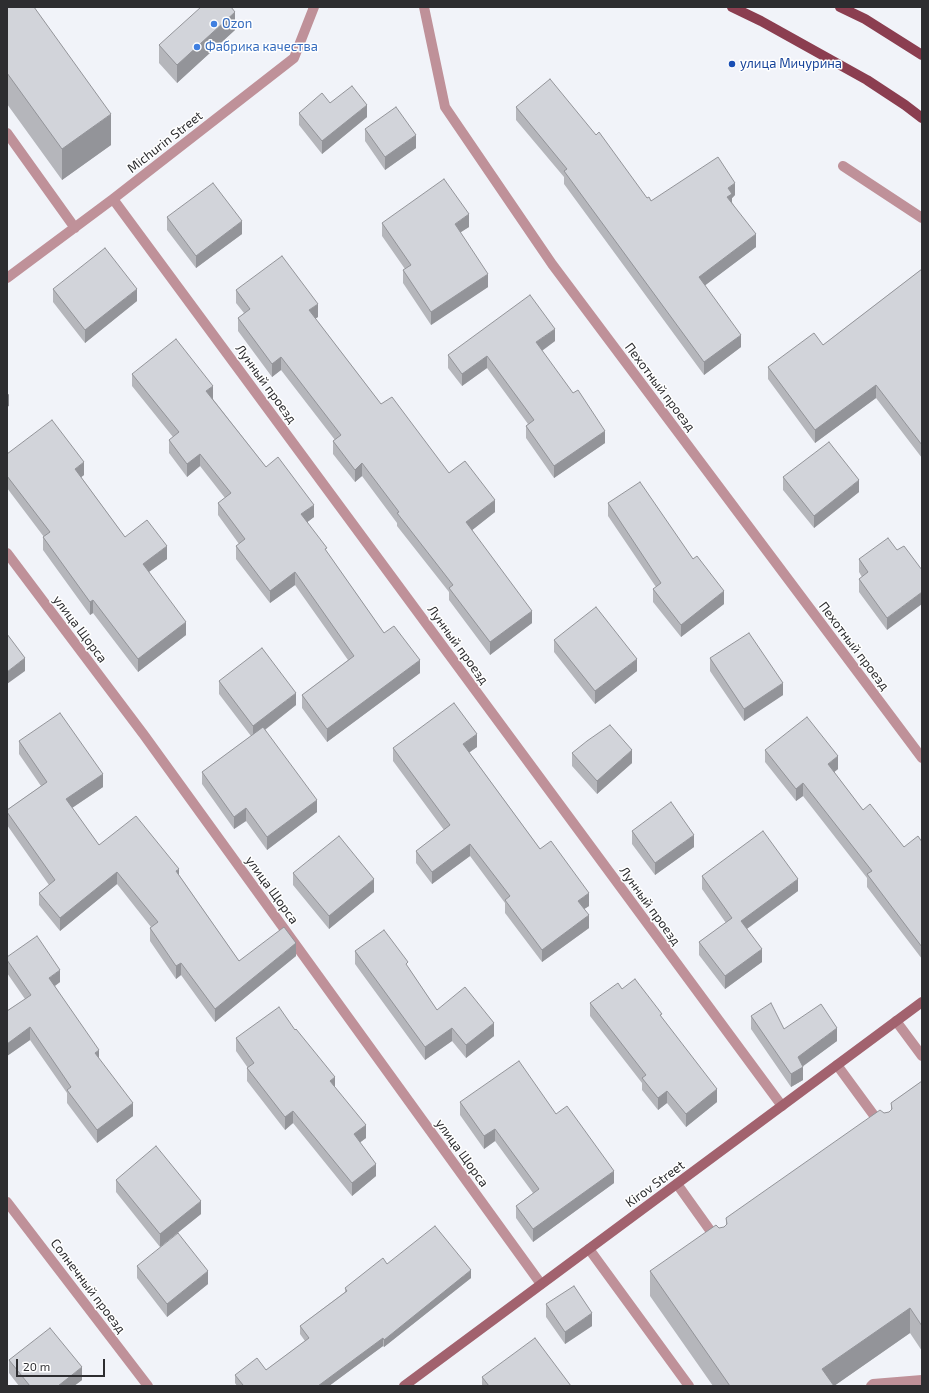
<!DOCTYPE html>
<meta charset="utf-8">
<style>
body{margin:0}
#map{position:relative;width:929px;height:1393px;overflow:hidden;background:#f1f3f9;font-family:"Exo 2",sans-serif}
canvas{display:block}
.frame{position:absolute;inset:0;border:8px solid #2d2d30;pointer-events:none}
.scale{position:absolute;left:16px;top:1359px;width:89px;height:18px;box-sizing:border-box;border:2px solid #2d2d30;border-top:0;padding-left:5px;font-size:12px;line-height:14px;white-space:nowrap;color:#2d2d30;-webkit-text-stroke:3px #fff;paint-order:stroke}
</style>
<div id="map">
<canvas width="929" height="1393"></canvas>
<div class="frame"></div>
<div class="scale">20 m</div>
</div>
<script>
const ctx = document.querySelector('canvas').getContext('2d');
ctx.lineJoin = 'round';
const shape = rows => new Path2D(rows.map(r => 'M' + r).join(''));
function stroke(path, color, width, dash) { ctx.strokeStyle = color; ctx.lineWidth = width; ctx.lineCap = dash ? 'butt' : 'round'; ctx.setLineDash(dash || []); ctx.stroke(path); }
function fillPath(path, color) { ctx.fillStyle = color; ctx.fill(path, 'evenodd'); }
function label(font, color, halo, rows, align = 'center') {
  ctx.font = font + ' "Exo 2",sans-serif'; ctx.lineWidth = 3; ctx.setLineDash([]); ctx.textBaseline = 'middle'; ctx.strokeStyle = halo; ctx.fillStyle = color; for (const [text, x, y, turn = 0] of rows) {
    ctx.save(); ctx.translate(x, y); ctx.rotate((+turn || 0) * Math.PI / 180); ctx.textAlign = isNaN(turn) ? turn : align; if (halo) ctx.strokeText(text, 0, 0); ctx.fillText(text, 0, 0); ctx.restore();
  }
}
const lane = shape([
 [843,166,922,218],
 [896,1021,922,1056],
 [837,1065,881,1125],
 [677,1184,717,1240],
 [589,1249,689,1386],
 [871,1386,873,1384,922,1380]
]);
const street = shape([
 [424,7,445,107,552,264,922,758],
 [7,133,75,228],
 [113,199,782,1106],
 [7,278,113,199,294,58,314,7],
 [7,553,144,735,541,1284],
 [7,1202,148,1386]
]);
const secondary = shape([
 [404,1386,922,1002]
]);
const primary = shape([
 [732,7,761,21,867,80,905,105,922,118],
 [840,7,865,19,922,55]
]);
const wall = shape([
 [7,7,111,145,62,180,7,104],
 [235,30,177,83,159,63,159,45],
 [330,103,367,117,322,154,299,125,299,113],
 [516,107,651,201,735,195,732,198,732,202,756,247,705,285,741,347,704,375,564,184,564,177,516,120],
 [365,129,416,148,385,170,365,141],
 [167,217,242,234,196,268,167,230],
 [382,223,469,227,460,232,488,287,431,325,403,283,403,270,405,269,382,236],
 [922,269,922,458,876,398,815,443,768,379,768,367,823,345],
 [53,289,137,301,85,343,53,302],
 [236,290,318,317,315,318,381,404,449,473,495,512,472,530,532,623,490,655,449,600,449,592,397,526,397,523,362,476,355,482,333,454,333,441,335,440,281,370,272,377,238,331,238,318,244,313,236,303],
 [555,341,542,351,605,443,554,478,526,438,526,426,528,424,487,368,462,386,448,368,448,355],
 [132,374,213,399,266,467,314,517,307,522,327,552,384,633,420,673,327,742,302,708,302,695,348,660,295,585,270,603,236,559,236,546,239,544,218,515,218,503,225,498,200,466,187,477,169,453,169,440,173,437,132,386],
 [7,454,84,475,81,477,125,537,167,559,149,572,186,635,138,672,93,613,90,615,43,550,43,537,44,537,7,488],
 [783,477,859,492,814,528,783,490],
 [608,503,724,604,681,637,653,602,653,589,656,587,608,516],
 [897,550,887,630,859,592,859,579,862,577,859,572,859,559],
 [554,640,637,671,595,704,554,652],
 [710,658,783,695,744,721,710,671],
 [219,681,296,705,265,730,317,812,267,850,246,821,234,829,202,784,202,772,251,736,219,694],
 [19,741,103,787,72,808,99,845,179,875,239,961,296,956,215,1022,181,975,176,979,150,941,150,928,151,927,117,884,60,931,39,905,39,893,49,885,7,825,7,810,41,786,19,754],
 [477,747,469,752,540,849,589,906,584,909,589,928,542,962,505,913,505,903,470,856,432,884,416,863,416,851,444,830,393,761,393,748],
 [765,750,838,769,834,772,863,810,904,847,922,842,922,959,867,887,867,878,803,796,796,801,765,762],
 [572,753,632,763,597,794,572,766],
 [632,831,694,847,655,875,632,844],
 [293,873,374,892,329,929,293,885],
 [702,876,798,891,747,929,762,962,725,989,699,955,699,942,726,923,702,889],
 [355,951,408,967,437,1010,494,1036,466,1058,452,1041,425,1060,355,964],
 [7,957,60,982,55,986,99,1058,133,1116,97,1143,67,1103,67,1093,30,1040,7,1056,7,1011,25,999,7,973],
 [622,989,662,1018,717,1102,686,1127,667,1103,658,1110,642,1090,642,1083,590,1016,590,1003],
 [751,1016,784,1029,837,1041,802,1066,803,1080,791,1087,751,1029],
 [236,1038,335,1087,366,1138,360,1142,376,1176,352,1196,293,1123,285,1130,247,1081,247,1068,248,1068,236,1051],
 [922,1081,922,1351,910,1333,834,1386,713,1386,650,1296,650,1271,724,1227,726,1225,726,1218,884,1113,889,1112,891,1110,891,1103],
 [460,1102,556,1114,614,1183,533,1242,516,1218,516,1206,533,1193,495,1141,484,1149,460,1115],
 [116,1180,201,1214,160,1247,116,1192],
 [387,1264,471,1278,384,1347,383,1346,329,1386,237,1386,235,1383,235,1375,266,1370,305,1341,300,1334,300,1326,345,1292,345,1288],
 [137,1266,208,1284,167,1317,137,1278],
 [546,1304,592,1326,565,1344,546,1317],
 [9,1360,82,1380,74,1386,19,1386,9,1373],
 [482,1377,571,1386,482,1386]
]);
const shadedWall = shape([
 [235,12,235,30,177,83,177,65],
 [367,105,367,117,322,154,322,141],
 [111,114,111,145,62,180,62,149],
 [416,135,416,148,385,170,385,157],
 [735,183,735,195,732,198,732,207,727,209,728,188],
 [469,214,469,227,455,236,455,224],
 [242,221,242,234,196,268,196,256],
 [756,234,756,247,699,290,699,277],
 [488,274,488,287,431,325,431,312],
 [137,289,137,301,85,343,85,330],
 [318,304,318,317,309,323,309,310],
 [555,329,555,341,536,355,536,342],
 [741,335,741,347,704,375,704,362],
 [487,356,487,368,462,386,462,374],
 [281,357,281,370,272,377,272,364],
 [876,385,876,398,815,443,815,430],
 [213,386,213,399,206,404,206,391],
 [9,394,9,406,7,407,7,395],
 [605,431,605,443,554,478,554,466],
 [200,454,200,466,187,477,187,464],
 [84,462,84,475,75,482,75,469],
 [362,463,362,476,355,482,355,470],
 [859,480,859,492,814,528,814,516],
 [495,500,495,512,466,535,466,522],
 [314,505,314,517,301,527,301,514],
 [167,546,167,559,143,576,143,564],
 [295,572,295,585,270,603,270,591],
 [724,591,724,604,681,637,681,625],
 [922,592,922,604,887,630,887,618],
 [93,600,93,613,90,615,90,602],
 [532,611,532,623,490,655,490,642],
 [186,622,186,635,138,672,138,659],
 [25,658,25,671,7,684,7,672],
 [637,659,637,671,595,704,595,691],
 [420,660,420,673,327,742,327,729],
 [783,683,783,695,744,721,744,709],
 [296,693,296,705,253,739,253,726],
 [477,734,477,747,463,757,463,744],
 [632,750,632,763,597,794,597,781],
 [838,756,838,769,828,777,828,764],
 [103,774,103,787,66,812,66,799],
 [803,783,803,796,796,801,796,789],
 [317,800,317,812,267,850,267,837],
 [246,808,246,821,234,829,234,817],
 [694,835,694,847,655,875,655,863],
 [470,844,470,856,432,884,432,872],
 [179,869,179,882,176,871],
 [117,872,117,884,60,931,60,918],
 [374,879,374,892,329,929,329,916],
 [798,879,798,891,741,933,741,921],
 [589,893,589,906,578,913,578,901],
 [589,915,589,928,542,962,542,950],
 [296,943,296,956,215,1022,215,1009],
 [762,949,762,962,725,989,725,976],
 [181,963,181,975,176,979,176,966],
 [60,970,60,982,49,990,49,978],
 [494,1023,494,1036,466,1058,466,1045],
 [30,1027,30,1040,7,1056,7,1044],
 [452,1028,452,1041,425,1060,425,1047],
 [837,1028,837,1041,798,1070,798,1057],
 [99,1050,99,1062,95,1053],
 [803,1067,803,1080,791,1087,791,1074],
 [335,1077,335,1090,330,1081],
 [717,1089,717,1102,686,1127,686,1114],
 [667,1091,667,1103,658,1110,658,1098],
 [133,1103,133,1116,97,1143,97,1130],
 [293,1111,293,1123,285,1130,285,1117],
 [366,1125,366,1138,354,1147,354,1134],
 [495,1129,495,1141,484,1149,484,1136],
 [376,1164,376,1176,352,1196,352,1183],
 [614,1171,614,1183,533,1242,533,1229],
 [201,1201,201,1214,160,1247,160,1234],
 [471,1270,471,1278,384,1347,384,1340],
 [208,1271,208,1284,167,1317,167,1304],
 [910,1308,910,1333,834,1386,822,1369],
 [592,1313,592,1326,565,1344,565,1332],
 [383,1338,383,1346,329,1386,318,1386],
 [82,1367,82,1380,74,1386,58,1386]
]);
const building = shape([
 [7,7,34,7,111,114,62,149,7,73,7,7],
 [201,7,231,7,235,12,177,65,159,45,201,7],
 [550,79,596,135,599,132,647,198,649,197,651,201,718,157,735,183,728,188,732,194,727,197,756,234,699,277,741,335,704,362,564,171,567,169,516,107,550,79],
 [352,86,367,105,322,141,299,113,322,93,330,103,352,86],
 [396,107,416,135,385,157,365,129,396,107],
 [444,179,469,214,455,224,488,274,431,312,403,270,411,265,382,223,444,179],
 [213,183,242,221,196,256,167,217,213,183],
 [105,248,137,289,85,330,53,289,105,248],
 [282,256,318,304,309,310,381,404,392,397,449,473,465,461,495,500,466,522,532,611,490,642,449,588,453,585,397,513,399,512,362,463,355,470,333,441,341,435,281,357,272,364,238,318,250,309,236,290,282,256],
 [922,269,922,445,876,385,815,430,768,367,814,333,823,345,922,269],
 [530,295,555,329,536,342,573,393,578,390,605,431,554,466,526,426,534,420,487,356,462,374,448,355,530,295],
 [176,339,213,386,206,391,266,467,278,457,314,505,301,514,327,548,325,549,384,633,394,626,420,660,327,729,302,695,354,656,295,572,270,591,236,546,245,539,218,503,231,493,200,454,187,464,169,440,179,432,132,374,176,339],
 [52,420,84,462,75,469,125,537,147,520,167,546,143,564,186,622,138,659,93,600,90,602,43,537,50,532,7,476,7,454,52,420],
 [829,442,859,480,814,516,783,477,829,442],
 [640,482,693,559,697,556,724,591,681,625,653,589,661,583,608,503,640,482],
 [888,538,897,550,904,546,922,570,922,592,887,618,859,579,868,572,859,559,888,538],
 [596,607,637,659,595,691,554,640,596,607],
 [749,633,783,683,744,709,710,658,749,633],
 [7,634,25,658,7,672,7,634],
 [262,648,296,693,253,726,219,681,262,648],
 [454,703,477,734,463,744,540,849,551,841,589,893,578,901,589,915,542,950,505,900,510,896,470,844,432,872,416,851,450,825,393,748,454,703],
 [60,713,103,774,66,799,99,845,136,816,179,869,176,871,239,961,284,927,296,943,215,1009,181,963,176,966,150,928,158,922,117,872,60,918,39,893,55,880,7,812,7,810,47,782,19,741,60,713],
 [807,717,838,756,828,764,863,810,870,804,904,847,918,836,922,842,922,947,867,874,872,871,803,783,796,789,765,750,807,717],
 [610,725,632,750,597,781,572,753,587,741,610,725],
 [263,727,317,800,267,837,246,808,234,817,202,772,263,727],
 [671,802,694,835,655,863,632,831,671,802],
 [763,831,798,879,741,921,762,949,725,976,699,942,732,918,702,876,763,831],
 [339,836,374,879,329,916,293,873,339,836],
 [384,930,408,962,406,964,437,1010,465,987,494,1023,466,1045,452,1028,425,1047,355,951,384,930],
 [37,936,60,970,49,978,99,1050,95,1053,133,1103,97,1130,67,1090,71,1087,30,1027,7,1044,7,1011,31,995,7,960,7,957,37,936],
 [635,979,662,1014,660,1015,717,1089,686,1114,667,1091,658,1098,642,1078,646,1075,590,1003,618,983,622,989,635,979],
 [771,1003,784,1029,821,1004,837,1028,798,1057,803,1067,791,1074,751,1016,771,1003],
 [279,1007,295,1030,296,1029,335,1077,330,1081,366,1125,354,1134,376,1164,352,1183,293,1111,285,1117,247,1068,254,1063,236,1038,279,1007],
 [519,1061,556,1114,567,1106,614,1171,533,1229,516,1206,539,1189,495,1129,484,1136,460,1102,519,1061],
 [922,1081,922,1326,910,1308,822,1369,834,1386,730,1386,650,1271,716,1225,719,1228,724,1227,727,1224,726,1218,880,1110,884,1113,889,1112,892,1109,891,1103,922,1081],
 [156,1146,201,1201,160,1234,116,1180,156,1146],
 [435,1226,471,1270,384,1340,383,1338,318,1386,242,1386,243,1385,235,1375,257,1358,266,1370,309,1338,300,1326,347,1291,345,1288,383,1258,387,1264,435,1226],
 [178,1233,208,1271,167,1304,137,1266,178,1233],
 [574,1286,592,1313,565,1332,546,1304,574,1286],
 [50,1328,82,1367,58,1386,30,1386,9,1360,50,1328],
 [535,1338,571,1386,489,1386,482,1377,535,1338]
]);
const markers = [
 [214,24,4,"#3f7fe0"],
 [197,47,4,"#3f7fe0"],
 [732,64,4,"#1a4fb4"]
];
const shopNames = [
 ["Ozon",222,24],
 ["Фабрика качества",205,47]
];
const transitNames = [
 ["улица Мичурина",740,64]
];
const streetNames = [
 ["Michurin Street",165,142,-38],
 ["Лунный проезд",266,384,54],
 ["Пехотный проезд",660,387,53],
 ["улица Щорса",80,629,53],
 ["Лунный проезд",458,645,54],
 ["Пехотный проезд",854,646,53],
 ["улица Щорса",272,890,54],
 ["Лунный проезд",650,906,54],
 ["улица Щорса",462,1153,54],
 ["Kirov Street",655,1184,-36],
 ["Солнечный проезд",88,1286,53]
];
stroke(lane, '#bf9199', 10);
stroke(street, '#bf9199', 10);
stroke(secondary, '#a2626e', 10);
stroke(primary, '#8b3e50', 10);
fillPath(wall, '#b5b6bb');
fillPath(shadedWall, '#939499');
fillPath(building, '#d2d4da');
stroke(building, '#939499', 1);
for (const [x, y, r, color] of markers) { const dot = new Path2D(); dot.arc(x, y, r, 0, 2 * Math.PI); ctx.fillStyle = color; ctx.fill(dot); stroke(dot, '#fff', 1.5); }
label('13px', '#366cbe', '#fff', shopNames, 'left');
label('13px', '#164399', '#fff', transitNames, 'left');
label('13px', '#2d2d30', '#fff', streetNames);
</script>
